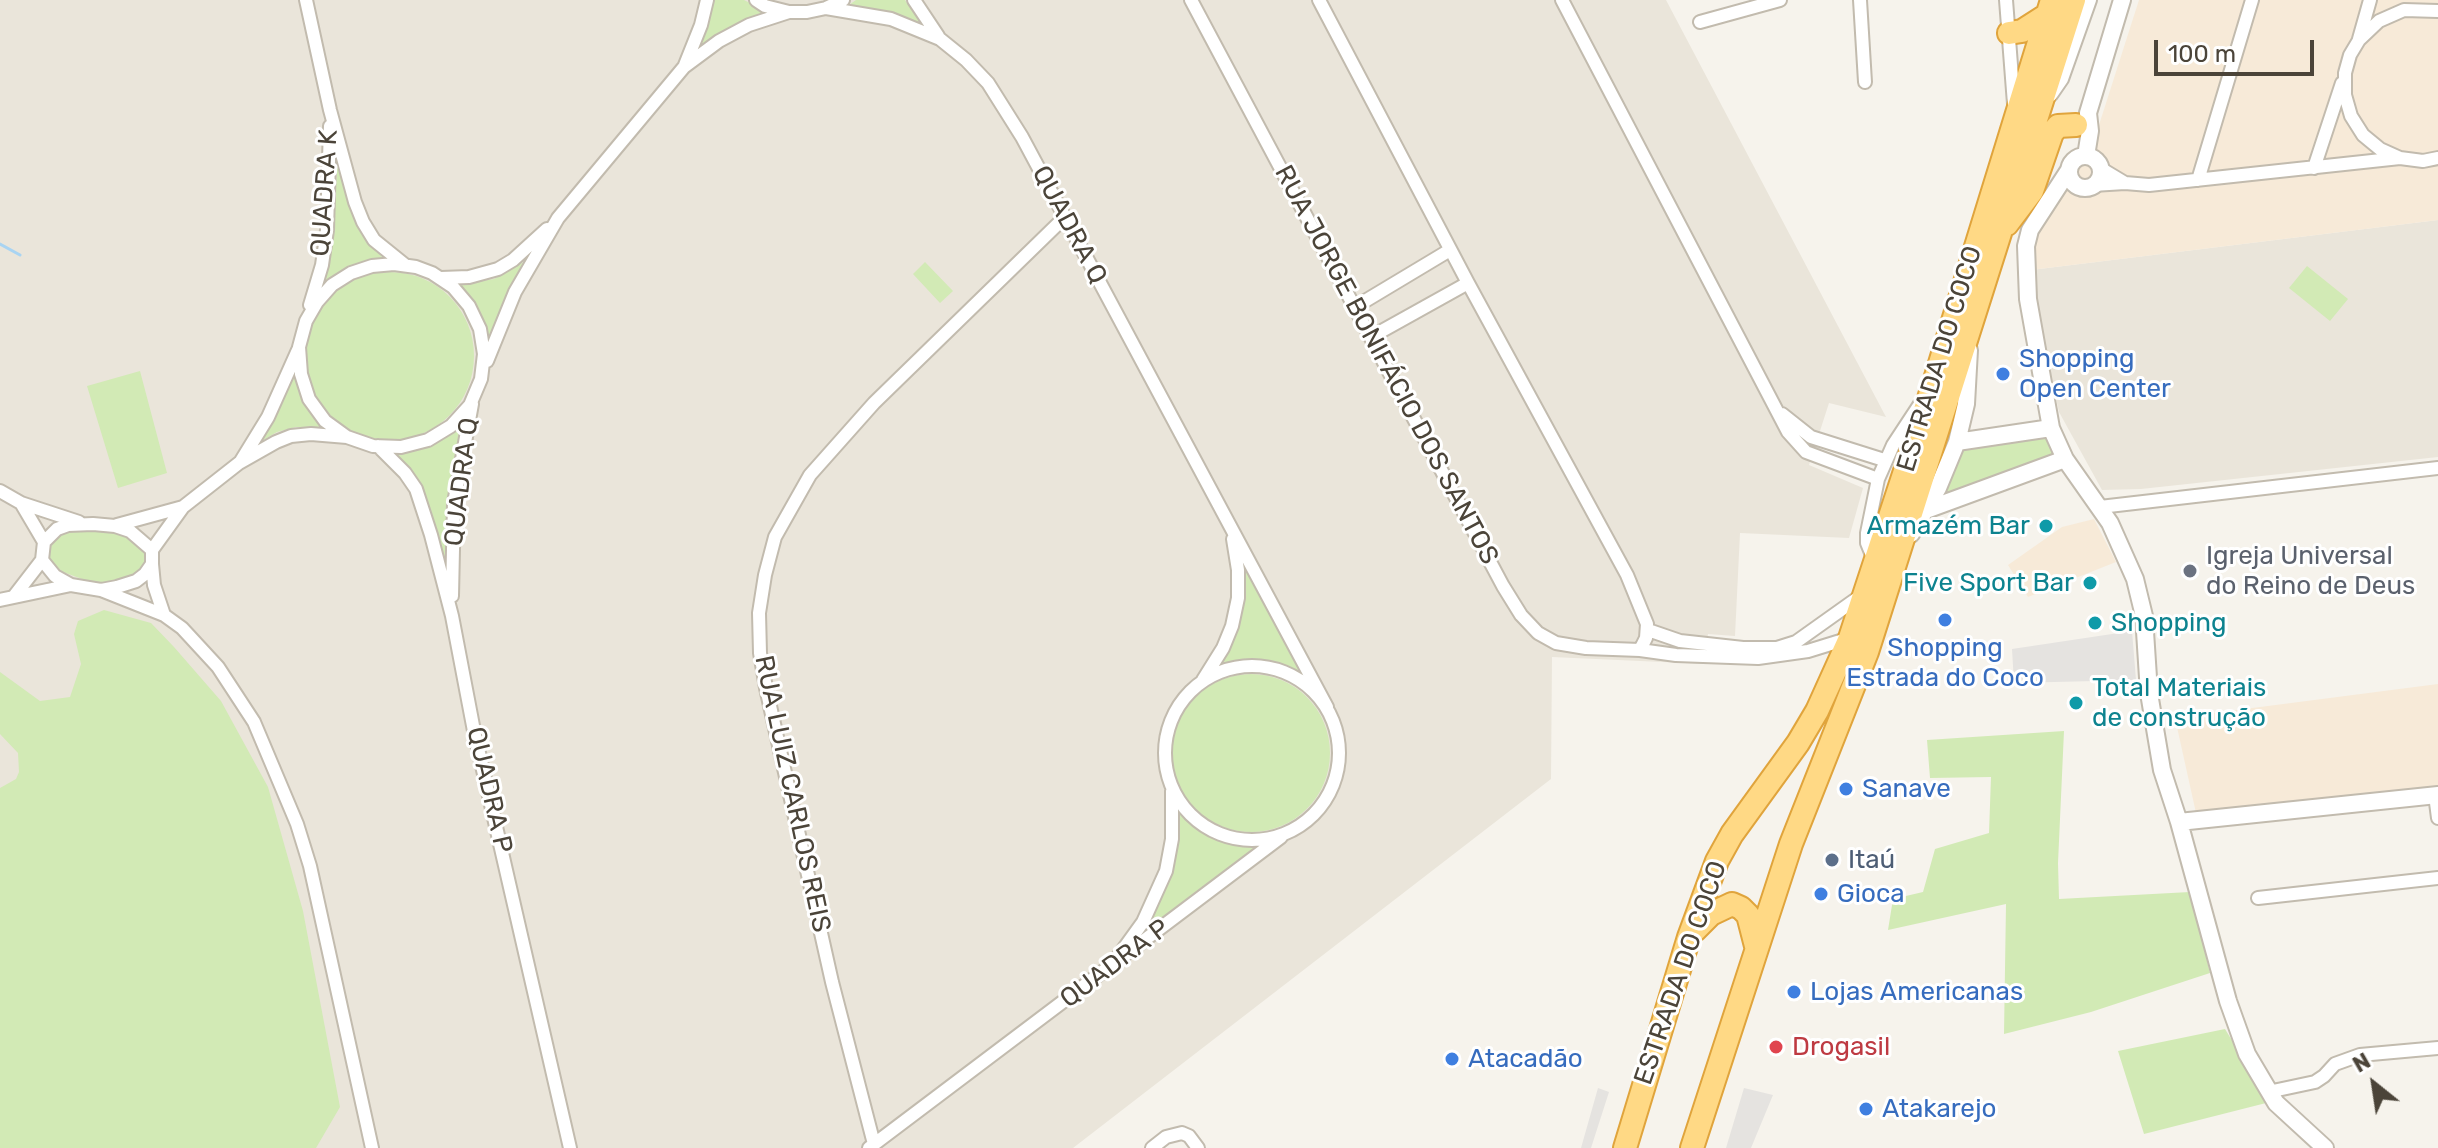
<!DOCTYPE html>
<meta charset="utf-8">
<style>
body{margin:0}
#map{position:relative;width:2438px;height:1148px;overflow:hidden;background:#f6f3ec;font-family:Rubik,sans-serif}
canvas{display:block}
.north{position:absolute;left:2334px;top:1044px;width:80px;height:80px;-webkit-text-stroke:6px #fff;paint-order:stroke;rotate:330deg;font-size:22px;font-weight:700;line-height:32px;text-align:center;color:#4b4439}
.north::after{content:'';display:block;margin:auto;width:28px;height:36px;background:#4b4439;clip-path:polygon(50% 0,100% 100%,50% 72%,0 100%)}
.scale{position:absolute;left:2154px;top:40px;width:160px;height:36px;box-sizing:border-box;border:4px solid #4b4439;border-top:0;padding-left:10px;font-size:24px;line-height:28px;white-space:nowrap;color:#4b4439;-webkit-text-stroke:6px #fff;paint-order:stroke}
</style>
<div id="map">
<canvas width="2438" height="1148"></canvas>
<div class="north">N</div>
<div class="scale">100 m</div>
</div>
<script>
const ctx = document.querySelector('canvas').getContext('2d');
ctx.lineJoin = 'round';
function fillPath(path, color) { ctx.fillStyle = color; ctx.fill(path, 'evenodd'); }
const shape = rows => new Path2D(rows.map(r => 'M' + r).join(''));
function stroke(path, color, width, dash) { ctx.strokeStyle = color; ctx.lineWidth = width; ctx.lineCap = dash ? 'butt' : 'round'; ctx.setLineDash(dash || []); ctx.stroke(path); }
function label(font, color, halo, rows, align = 'center') {
  ctx.font = font + ' Rubik,sans-serif'; ctx.lineWidth = 6; ctx.setLineDash([]); ctx.textBaseline = 'middle'; ctx.strokeStyle = halo; ctx.fillStyle = color; for (const [text, x, y, turn = 0] of rows) {
    ctx.save(); ctx.translate(x, y); ctx.rotate((+turn || 0) * Math.PI / 180); ctx.textAlign = isNaN(turn) ? turn : align; if (halo) ctx.strokeText(text, 0, 0); ctx.fillText(text, 0, 0); ctx.restore();
  }
}
const residential = shape([
 [0,0,1666,0,1886,417,1829,403,1809,465,1863,488,1849,538,1740,533,1735,636,1708,634,1706,664,1552,657,1551,779,1073,1148,0,1148],
 [2438,220,2438,457,2141,489,2102,490,2059,412,2033,298,2031,270]
]);
const commercial = shape([
 [2139,0,2438,0,2438,220,2031,270,2034,232,2099,125],
 [2094,519,2116,562,2028,597,2008,565,2062,527],
 [2438,684,2438,786,2196,813,2175,718]
]);
const green = shape([
 [713,0,744,0,768,12,735,26,699,49],
 [856,0,905,0,923,26,892,14,849,5],
 [338,153,349,201,357,225,371,245,386,261,332,279,323,286,334,219],
 [527,260,510,289,487,341,456,285,494,279],
 [925,262,953,291,940,303,913,274],
 [2307,266,2348,299,2330,321,2289,288],
 '306 356a84 84 0 1 1 168 0a84 84 0 1 1-168 0Z',
 [296,370,327,427,296,427,277,432,260,442],
 [140,371,167,473,118,488,87,386],
 [461,425,449,493,448,573,424,493,410,470,394,452,411,451,431,445],
 [2049,433,2058,458,1946,499,1941,493,1962,449],
 [74,529,104,529,123,534,142,548,145,554,144,565,135,575,110,582,90,582,63,572,51,562,48,551,58,536],
 [1244,567,1302,675,1284,666,1265,661,1243,661,1220,666,1239,623,1244,594],
 [104,610,151,623,174,647,221,701,268,787,303,911,340,1107,316,1148,0,1148,0,788,16,779,19,772,18,753,0,734,0,672,40,701,70,697,81,664,74,634,78,621],
 '1172 753a79 79 0 1 1 158 0a79 79 0 1 1-158 0Z',
 [2064,731,2058,863,2059,899,2190,892,2210,973,2091,1012,2004,1034,2006,904,1888,930,1893,899,1923,892,1935,849,1989,833,1991,777,1930,778,1927,740],
 [1178,809,1192,825,1211,837,1231,844,1263,846,1143,936,1168,880,1177,843],
 [2225,1029,2270,1102,2144,1134,2118,1051]
]);
const parking = shape([
 [2132,631,2136,680,2014,683,2012,649],
 [1598,1088,1609,1092,1591,1148,1581,1148],
 [1744,1088,1773,1095,1751,1148,1726,1148]
]);
const stream = shape([
 [0,244,20,255]
]);
const minor = shape([
 [306,0,330,110,355,202,363,222,374,240,405,265],
 [756,0,765,6,789,12,807,12,826,8,843,0],
 [914,0,938,36],
 [1191,0,1503,586,1521,615,1538,633,1556,643,1586,648,1640,650,1676,655,1758,658,1808,651,1850,638],
 [1319,0,1468,283,1627,575,1647,624,1646,638,1640,650],
 [1562,0,1788,432,1806,452,1878,479],
 [1860,0,1865,82],
 [2006,0,2014,104],
 [826,8,891,19,940,39,966,60,988,83,1022,137,1327,707],
 [2438,11,2404,10,2379,21,2359,40,2350,55,2345,73,2345,95,2351,116,2363,135,2380,149,2400,158,2423,161,2438,158],
 [1700,22,1780,0],
 [2359,39,2370,0],
 [685,65,701,25,707,0],
 [2051,95,2062,79,2090,0],
 [2100,168,2125,183],
 [2314,168,2342,83],
 [2198,180,2252,0],
 [2093,185,2125,183,2149,185,2400,158],
 [441,278,469,277,498,269,513,260,547,229],
 [310,305,322,265,327,230,330,126],
 [1355,307,1450,250],
 [1371,337,1468,283],
 [487,361,515,292,558,218,684,67,719,41,749,25,789,12],
 [1782,414,1811,437,1884,460],
 [378,446,405,473,416,489,431,535,452,616,474,731,570,1148],
 [241,461,268,417,298,350],
 [0,491,21,503,79,522],
 [21,503,44,542],
 [2100,507,2438,468],
 [117,525,183,507],
 [152,550,183,507,239,463,276,442,291,436,311,434,347,437,373,446,401,447,428,440,451,426,470,405,481,379,484,354,480,329,469,306,453,287,432,273,416,267,394,264,372,266,351,273,332,285,317,302,306,321,299,347,301,374,309,399,325,421,347,437],
 [1874,560,1867,543,1867,533,1878,479,1893,445,1920,404],
 [152,564,154,585,164,615],
 [101,590,164,615,182,628,218,667,254,722,297,824,310,866,372,1148],
 [15,595,42,560],
 [452,596,454,503,472,404],
 [0,600,71,585,101,590,117,587,136,581,145,574,152,564,152,550,130,531,115,526,93,524,68,525,57,529,44,542,42,560,55,576,71,585],
 [1648,630,1680,641,1743,648,1777,648,1796,642,1862,595],
 '1165 753a87 87 0 1 1 174 0a87 87 0 1 1-174 0Z',
 [1203,680,1223,648,1232,626,1238,598,1238,570,1233,539],
 [2435,795,2438,818],
 [2258,898,2438,878],
 [1117,958,1143,922,1166,871,1172,839,1172,791],
 [2268,1092,2315,1082,2324,1076,2335,1064,2360,1055,2438,1048],
 [874,1144,832,982,766,688,760,653,759,613,765,575,775,537,810,475,874,403,1065,217],
 [869,1148,1281,837],
 [1152,1148,1166,1137,1182,1133,1189,1136,1198,1148]
]);
const tertiary = shape([
 [2086,156,2090,131,2088,113,2122,0],
 '2069 172a16 16 0 1 1 32 0a16 16 0 1 1-32 0Z',
 [2069,170,2030,230,2026,246,2028,299,2051,428,2065,459,2110,523,2135,579,2144,616,2149,693,2162,770,2179,822,2228,1001,2247,1054,2276,1103,2325,1148],
 [1957,442,2051,428],
 [1926,510,2065,459],
 [1911,534,1938,488,1957,442,1966,404,1969,350],
 [2179,822,2438,795]
]);
const trunk = shape([
 [2009,33,2022,31,2047,15],
 [2007,224,2032,191,2052,133,2058,126,2076,125],
 [1695,930,1711,914,1732,904,1741,908,1748,915,1756,946],
 [1625,1148,1689,937,1717,861,1732,834,1798,743,1817,711,1850,638,1933,386,2052,0],
 [1692,1148,1791,844,1867,652,2074,0]
]);
const markers = [
 [2003,374,8,"#3f7fe0"],
 [2046,526,8,"#0f9aa8"],
 [2190,571,8,"#6b7280"],
 [2090,583,8,"#0f9aa8"],
 [1945,620,8,"#3f7fe0"],
 [2095,623,8,"#0f9aa8"],
 [2076,703,8,"#0f9aa8"],
 [1846,789,8,"#3f7fe0"],
 [1832,860,8,"#5c6f8a"],
 [1821,894,8,"#3f7fe0"],
 [1794,992,8,"#3f7fe0"],
 [1776,1047,8,"#e0444e"],
 [1452,1059,8,"#3f7fe0"],
 [1866,1109,8,"#3f7fe0"]
];
const streetNames = [
 ["QUADRA K",325,193,-86],
 ["QUADRA Q",1069,225,62],
 ["ESTRADA DO COCO",1940,359,-73],
 ["RUA JORGE BONIFÁCIO DOS SANTOS",1386,365,62],
 ["QUADRA Q",462,482,-83],
 ["QUADRA P",489,790,77],
 ["RUA LUIZ CARLOS REIS",792,794,78],
 ["QUADRA P",1115,964,-37],
 ["ESTRADA DO COCO",1681,973,-71]
];
const shopNames = [
 ["Shopping",2019,359],
 ["Open Center",2019,389],
 ["Shopping",1945,648,"center"],
 ["Estrada do Coco",1945,678,"center"],
 ["Sanave",1862,789],
 ["Gioca",1837,894],
 ["Lojas Americanas",1810,992],
 ["Atacadão",1468,1059],
 ["Atakarejo",1882,1109]
];
const cultureNames = [
 ["Armazém Bar",2030,526],
 ["Five Sport Bar",2074,583],
 ["Shopping",2111,623,"left"],
 ["Total Materiais",2092,688,"left"],
 ["de construção",2092,718,"left"]
];
const worshipNames = [
 ["Igreja Universal",2206,556],
 ["do Reino de Deus",2206,586]
];
const serviceNames = [
 ["Itaú",1848,860]
];
const healthNames = [
 ["Drogasil",1792,1047]
];
fillPath(residential, '#eae5da');
fillPath(commercial, '#f7ead8');
fillPath(green, '#d2eab5');
fillPath(parking, '#e5e3e0');
stroke(stream, '#a9d4f2', 3);
stroke(minor, '#c2bbae', 16);
stroke(tertiary, '#c2bbae', 20);
stroke(trunk, '#e0a43c', 26);
stroke(minor, '#fff', 12);
stroke(tertiary, '#fff', 16);
stroke(trunk, '#ffd985', 22);
for (const [x, y, r, color] of markers) { const dot = new Path2D(); dot.arc(x, y, r, 0, 2 * Math.PI); ctx.fillStyle = color; ctx.fill(dot); stroke(dot, '#fff', 3); }
label('26px', '#4b4439', '#fff', streetNames);
label('26px', '#366cbe', '#fff', shopNames, 'left');
label('26px', '#0d838f', '#fff', cultureNames, 'right');
label('26px', '#5b616d', '#fff', worshipNames, 'left');
label('26px', '#4e5e75', '#fff', serviceNames, 'left');
label('26px', '#be3a42', '#fff', healthNames, 'left');
</script>
